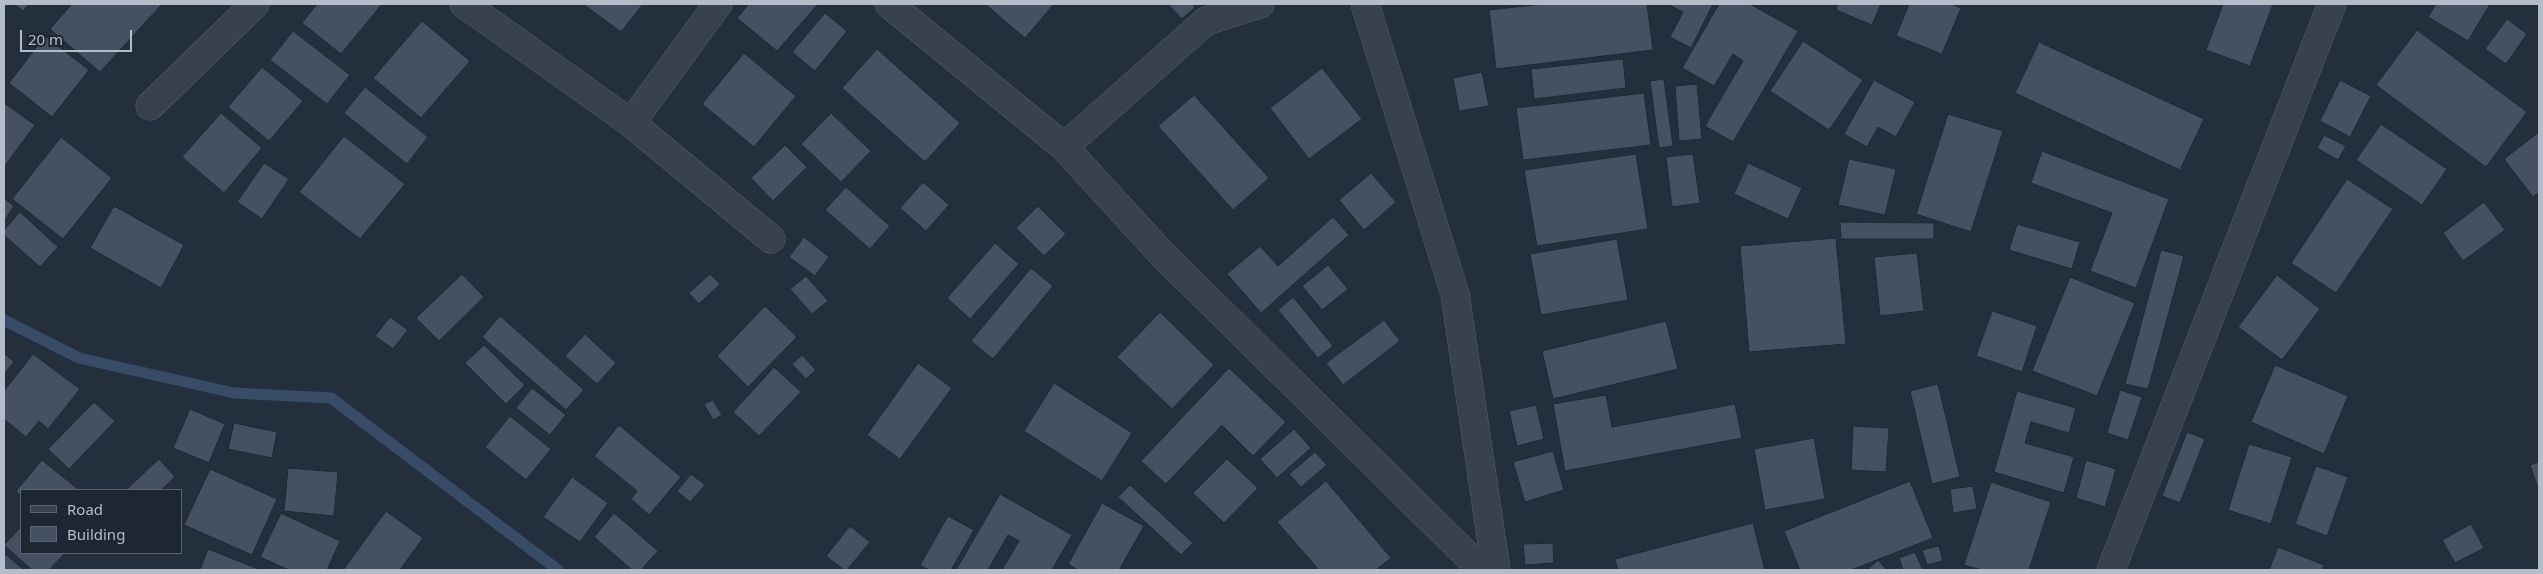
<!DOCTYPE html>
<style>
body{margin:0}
#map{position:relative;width:2543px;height:574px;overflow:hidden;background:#242f3e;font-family:"Noto Sans",sans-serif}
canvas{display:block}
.frame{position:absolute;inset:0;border:5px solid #b4bcc9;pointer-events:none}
.legend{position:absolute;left:20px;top:489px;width:162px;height:65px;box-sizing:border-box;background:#1d2633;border:1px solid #59626f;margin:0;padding:6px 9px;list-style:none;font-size:15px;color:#b4bcc9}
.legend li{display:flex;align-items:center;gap:10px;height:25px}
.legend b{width:25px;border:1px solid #59626f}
.scale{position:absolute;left:20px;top:30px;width:112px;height:22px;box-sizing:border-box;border:2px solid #b4bcc9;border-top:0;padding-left:6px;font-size:15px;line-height:18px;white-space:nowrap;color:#b4bcc9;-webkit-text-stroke:4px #1d2633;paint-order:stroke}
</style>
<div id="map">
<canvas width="2543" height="574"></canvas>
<div class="frame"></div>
<ul class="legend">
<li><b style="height:6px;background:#38414e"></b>Road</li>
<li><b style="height:14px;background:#455162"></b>Building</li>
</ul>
<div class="scale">20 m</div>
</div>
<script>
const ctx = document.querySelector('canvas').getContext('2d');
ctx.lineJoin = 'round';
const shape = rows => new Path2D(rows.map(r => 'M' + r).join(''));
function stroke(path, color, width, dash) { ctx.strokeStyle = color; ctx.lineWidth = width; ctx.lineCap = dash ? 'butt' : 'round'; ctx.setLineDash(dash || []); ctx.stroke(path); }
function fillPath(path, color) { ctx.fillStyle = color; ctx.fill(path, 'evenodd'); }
const stream = shape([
 [4,320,79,358,234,393,331,398,558,570]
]);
const building = shape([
 [14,4,29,4,23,11,14,4],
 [72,4,162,4,100,72,50,29,72,4],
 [317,4,382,4,341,54,302,23,317,4],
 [583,4,643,4,621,32,583,4],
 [749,4,818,4,777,51,737,18,749,4],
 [985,4,1054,4,1025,38,985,4],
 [1168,4,1192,4,1195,7,1182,19,1168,4],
 [1543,4,1647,4,1653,50,1496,69,1489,10,1543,4],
 [1667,4,1713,4,1691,48,1670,37,1683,12,1667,4],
 [1719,4,1750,4,1798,31,1733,142,1705,126,1743,61,1733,54,1714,86,1682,68,1719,4],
 [1838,4,1881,4,1872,25,1836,10,1838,4],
 [1909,4,1951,4,1961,8,1942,54,1896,36,1909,4],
 [2223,4,2273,4,2250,66,2206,50,2223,4],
 [2436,4,2490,4,2468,41,2428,17,2436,4],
 [825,13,847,31,815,71,792,52,825,13],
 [2507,19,2527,34,2506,64,2485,49,2507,19],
 [422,21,470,61,421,118,373,78,422,21],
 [2417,30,2527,112,2486,167,2376,85,2417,30],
 [293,31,350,75,327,104,270,60,293,31],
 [45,36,89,70,52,117,9,83,45,36],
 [1803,41,1863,80,1829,130,1770,91,1803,41],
 [2039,42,2204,119,2180,170,2015,93,2039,42],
 [877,49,960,123,925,162,842,88,877,49],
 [744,53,796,96,754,147,702,104,744,53],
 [1623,59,1626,88,1534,99,1531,69,1623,59],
 [262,67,303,101,269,141,228,107,262,67],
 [1322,68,1362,119,1309,159,1270,108,1322,68],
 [1482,72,1489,106,1459,111,1453,78,1482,72],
 [1664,79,1673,146,1659,148,1650,81,1664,79],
 [1874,80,1915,102,1896,137,1878,127,1867,147,1844,134,1874,80],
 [2340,80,2371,96,2350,137,2320,121,2340,80],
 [1697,84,1702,139,1679,141,1675,86,1697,84],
 [365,87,428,137,407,164,344,113,365,87],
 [1644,93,1651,145,1523,160,1516,108,1644,93],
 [1194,95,1269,178,1233,210,1158,126,1194,95],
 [4,103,35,125,4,167,4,103],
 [221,113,262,148,224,193,182,157,221,113],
 [831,113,871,151,841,182,801,144,831,113],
 [1948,114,2003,131,1971,232,1916,214,1948,114],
 [2381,124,2447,169,2422,205,2356,160,2381,124],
 [2539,132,2539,192,2533,197,2504,159,2539,132],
 [2324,135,2346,146,2338,160,2317,148,2324,135],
 [344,136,405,184,360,239,299,192,344,136],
 [61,137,112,178,63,239,12,199,61,137],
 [785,145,807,167,773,201,751,178,785,145],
 [2042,151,2169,199,2136,288,2090,271,2112,213,2031,183,2042,151],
 [1636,154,1648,229,1537,246,1524,170,1636,154],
 [1693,154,1700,203,1672,207,1666,157,1693,154],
 [1849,159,1896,169,1885,215,1838,205,1849,159],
 [264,163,289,179,262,219,237,202,264,163],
 [1748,163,1802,188,1788,219,1734,194,1748,163],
 [1371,173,1396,202,1364,230,1339,200,1371,173],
 [2347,179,2393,209,2336,293,2291,263,2347,179],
 [923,182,949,205,926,231,900,208,923,182],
 [846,187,890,226,870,249,825,210,846,187],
 [4,198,14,206,4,221,4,198],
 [2484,202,2505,230,2463,261,2443,233,2484,202],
 [114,206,184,245,161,288,90,248,114,206],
 [1038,206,1066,234,1044,256,1016,228,1038,206],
 [20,212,58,247,40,267,4,235,4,230,20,212],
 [1333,217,1349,235,1261,313,1227,274,1260,246,1278,266,1333,217],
 [1840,222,1934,223,1934,239,1841,239,1840,222],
 [2017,224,2080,242,2072,269,2009,250,2017,224],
 [804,237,829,257,815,276,789,257,804,237],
 [1836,238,1846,344,1749,352,1740,246,1836,238],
 [1617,239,1628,300,1541,315,1530,254,1617,239],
 [995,243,1019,264,970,319,947,298,995,243],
 [2161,250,2184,256,2148,389,2125,384,2161,250],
 [1917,253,1924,311,1880,316,1874,257,1917,253],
 [1328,265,1348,289,1322,310,1302,286,1328,265],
 [1031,268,1053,286,993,359,971,341,1031,268],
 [462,274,484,297,439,341,416,318,462,274],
 [710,274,720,284,699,304,689,293,710,274],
 [2277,275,2320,309,2282,360,2238,327,2277,275],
 [806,276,828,301,812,314,790,289,806,276],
 [2070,277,2135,303,2097,396,2032,371,2070,277],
 [1293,297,1333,346,1318,358,1278,310,1293,297],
 [765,306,797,337,748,387,717,356,765,306],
 [1992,311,2037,326,2022,372,1976,356,1992,311],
 [1160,312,1214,365,1172,409,1117,357,1160,312],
 [500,316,584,390,566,410,482,337,500,316],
 [390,317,408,330,393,349,375,336,390,317],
 [1384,320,1400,341,1343,385,1326,363,1384,320],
 [1666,321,1678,369,1553,399,1542,351,1666,321],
 [585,334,616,363,597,384,565,356,585,334],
 [484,345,525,385,506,404,465,363,484,345],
 [4,353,14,362,4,374,4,353],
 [33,354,80,389,48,429,39,421,26,437,4,419,4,391,33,354],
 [802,355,816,370,806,379,792,364,802,355],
 [918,363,952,388,900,459,867,435,918,363],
 [2275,365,2348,396,2324,454,2251,422,2275,365],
 [774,367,801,392,759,436,733,412,774,367],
 [1229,368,1286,422,1253,456,1222,425,1166,484,1141,461,1229,368],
 [1054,383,1132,433,1102,481,1024,431,1054,383],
 [1938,384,1960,477,1932,484,1910,391,1938,384],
 [532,388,566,415,550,435,516,408,532,388],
 [2120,390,2142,397,2128,440,2107,433,2120,390],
 [2017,391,2076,408,2069,433,2031,422,2025,443,2074,457,2064,493,1994,472,2017,391],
 [1606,395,1612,427,1735,404,1742,438,1565,471,1553,404,1606,395],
 [713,400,722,415,713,420,704,404,713,400],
 [94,402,115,421,69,469,48,449,94,402],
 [1536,405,1544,439,1517,446,1509,411,1536,405],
 [190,409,225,424,209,463,173,448,190,409],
 [510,416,551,449,526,480,485,447,510,416],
 [234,423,277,432,272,458,228,449,234,423],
 [619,425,681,477,649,515,631,499,637,491,594,456,619,425],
 [1853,426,1889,428,1886,472,1851,470,1853,426],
 [1294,429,1311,448,1277,478,1260,459,1294,429],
 [2187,432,2205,439,2180,503,2162,496,2187,432],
 [1814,438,1825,499,1765,510,1754,449,1814,438],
 [2249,444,2292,457,2271,524,2228,510,2249,444],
 [1553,451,1564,490,1525,502,1513,462,1553,451],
 [1315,452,1327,465,1301,487,1289,474,1315,452],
 [159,459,175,477,161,490,126,490,159,459],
 [1227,459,1258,488,1224,523,1193,493,1227,459],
 [42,460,79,490,21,490,21,496,16,491,42,460],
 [2086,460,2116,469,2105,507,2076,498,2086,460],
 [2539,462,2539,491,2530,465,2539,462],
 [2316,466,2348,477,2327,536,2295,524,2316,466],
 [288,468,338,472,334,516,284,511,288,468],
 [210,469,277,499,252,555,184,525,210,469],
 [691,474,705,485,690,502,677,491,691,474],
 [572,477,608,503,580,542,543,517,572,477],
 [1326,481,1391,558,1376,570,1319,570,1277,522,1326,481],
 [1910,481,1933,538,1851,570,1800,570,1784,531,1910,481],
 [1991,482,2051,502,2029,570,1982,570,1964,565,1991,482],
 [1130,485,1193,543,1181,555,1118,497,1130,485],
 [1973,486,1977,509,1953,513,1950,489,1973,486],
 [1000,494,1072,535,1052,570,1002,570,1019,541,1008,535,988,570,956,570,1000,494],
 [1102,503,1144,526,1119,570,1078,570,1068,564,1102,503],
 [386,511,423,538,400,570,346,570,344,569,386,511],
 [281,513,340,541,327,570,289,570,260,557,281,513],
 [614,513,658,551,641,570,632,570,594,537,614,513],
 [948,516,974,530,951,570,929,570,920,565,948,516],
 [1753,523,1765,570,1618,570,1615,559,1753,523],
 [2471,524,2484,548,2455,563,2442,540,2471,524],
 [850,526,870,542,847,570,844,570,826,556,850,526],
 [21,527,21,553,65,553,49,570,32,570,4,545,21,527],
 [1553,543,1554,563,1525,565,1523,544,1553,543],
 [1939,546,1943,561,1927,565,1922,550,1939,546],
 [2278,547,2324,565,2322,570,2269,570,2278,547],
 [208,549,261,570,200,570,208,549],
 [1915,552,1923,570,1903,570,1899,558,1915,552],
 [4,553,24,570,4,570,4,553],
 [1878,560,1887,570,1867,570,1878,560]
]);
const minor = shape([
 [464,4,631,123,771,239],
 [889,4,1064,147,1162,254,1482,570],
 [1365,4,1455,294,1496,570],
 [150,106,255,4],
 [631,123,718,4],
 [1064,147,1206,21,1260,4],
 [2111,570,2332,4]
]);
stroke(stream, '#394c67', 11);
fillPath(building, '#455162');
stroke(building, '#1f2835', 1);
stroke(minor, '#565f6c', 29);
stroke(minor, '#38414e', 28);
</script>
